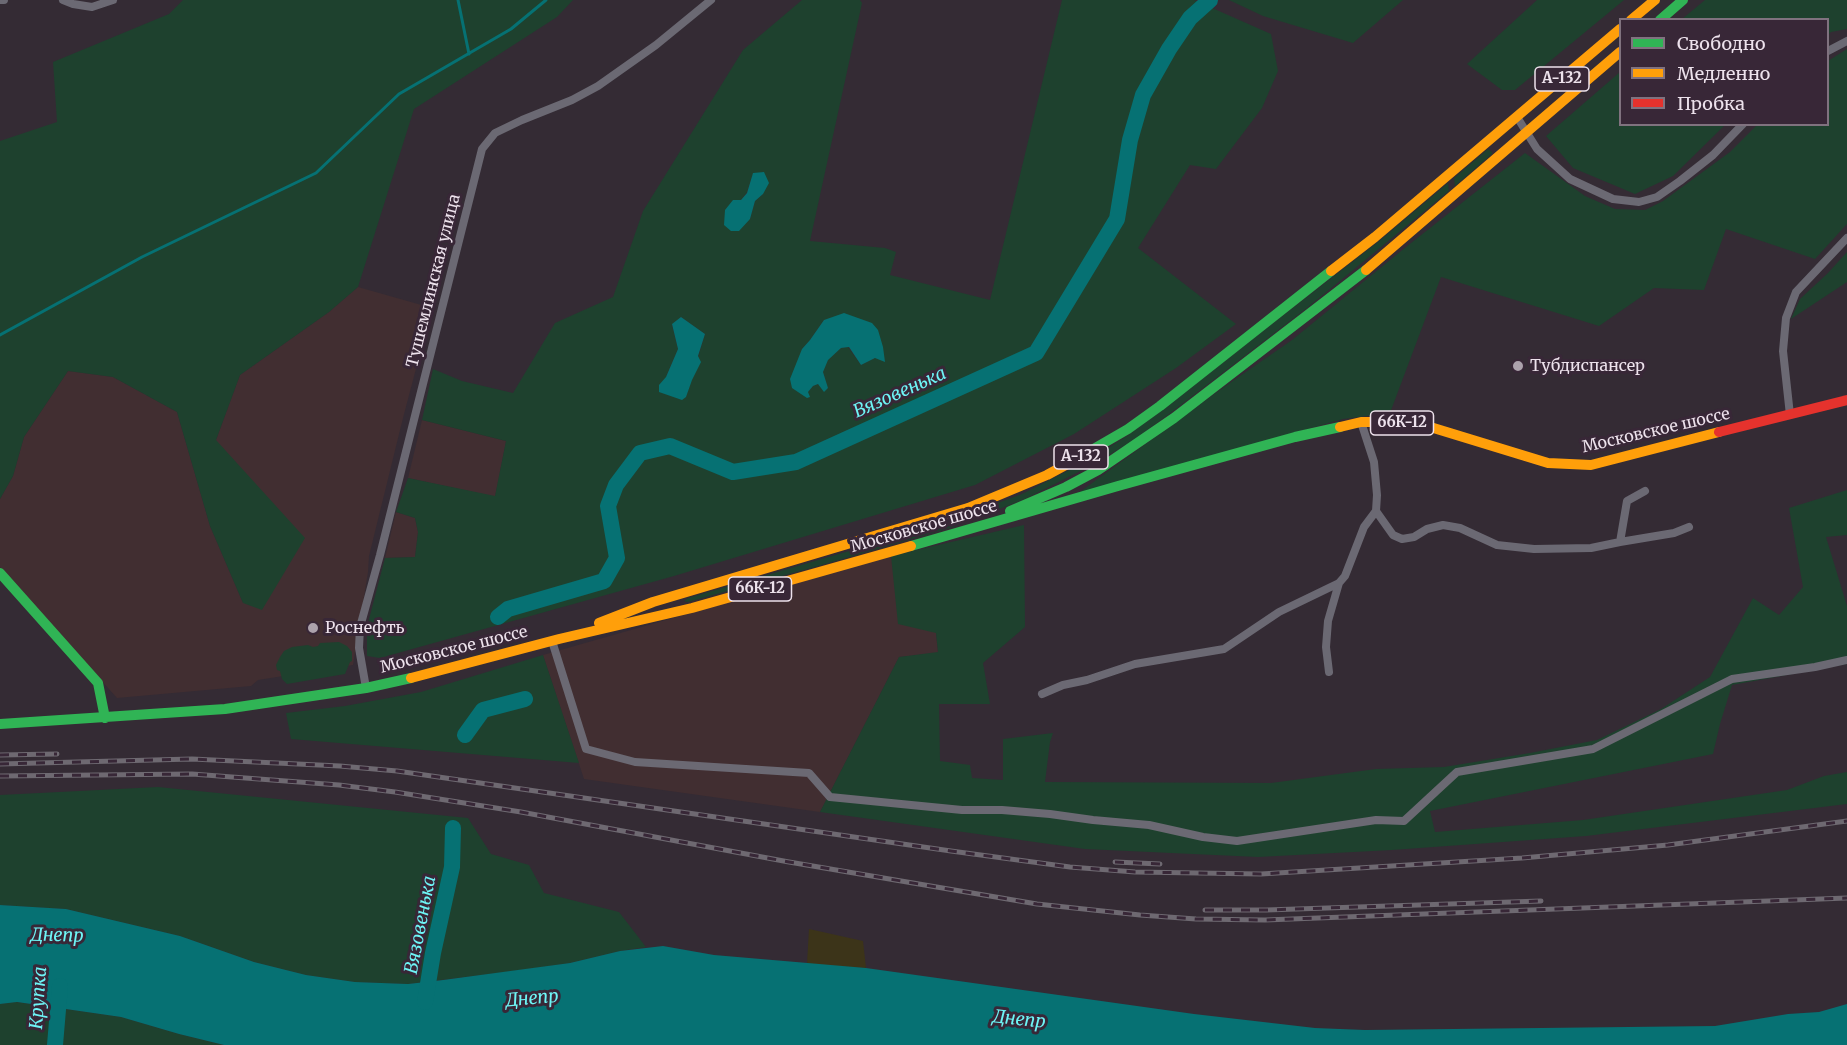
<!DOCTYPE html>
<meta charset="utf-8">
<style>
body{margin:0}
#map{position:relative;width:1847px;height:1045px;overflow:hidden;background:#342b34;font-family:Merriweather,serif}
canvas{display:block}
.legend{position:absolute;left:1619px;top:18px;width:210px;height:108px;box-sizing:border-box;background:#382737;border:2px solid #80727f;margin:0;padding:8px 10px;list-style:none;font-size:18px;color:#ede2ec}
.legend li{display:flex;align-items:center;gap:12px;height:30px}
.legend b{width:30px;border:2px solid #80727f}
</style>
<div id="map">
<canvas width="1847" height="1045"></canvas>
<ul class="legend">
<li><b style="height:8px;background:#30b455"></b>Свободно</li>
<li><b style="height:8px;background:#ff9f0a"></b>Медленно</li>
<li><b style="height:8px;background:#e5322d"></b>Пробка</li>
</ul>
</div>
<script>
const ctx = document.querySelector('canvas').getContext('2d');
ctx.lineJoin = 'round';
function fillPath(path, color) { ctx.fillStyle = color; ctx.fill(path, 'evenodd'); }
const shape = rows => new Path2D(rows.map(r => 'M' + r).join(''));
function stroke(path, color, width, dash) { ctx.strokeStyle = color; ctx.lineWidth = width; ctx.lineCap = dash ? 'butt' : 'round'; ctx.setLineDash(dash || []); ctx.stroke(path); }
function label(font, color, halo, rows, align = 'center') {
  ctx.font = font + ' Merriweather,serif'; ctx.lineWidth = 6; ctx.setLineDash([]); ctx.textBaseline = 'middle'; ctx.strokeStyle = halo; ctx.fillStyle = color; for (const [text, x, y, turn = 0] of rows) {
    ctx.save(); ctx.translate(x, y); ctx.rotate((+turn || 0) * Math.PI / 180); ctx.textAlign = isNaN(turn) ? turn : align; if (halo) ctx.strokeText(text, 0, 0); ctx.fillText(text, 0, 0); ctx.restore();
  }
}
const commercial = shape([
 [358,287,432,308,403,418,369,556,368,572,353,665,258,680,251,686,117,698,0,567,0,499,13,476,24,437,68,371,113,377,177,412,210,526,243,603,216,440,240,375,329,312],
 [422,420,506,441,495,497,408,478],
 [396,512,415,518,418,532,415,557,385,558],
 [891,556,936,633,938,653,899,657,820,812,584,779,543,655]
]);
const green = shape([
 [183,0,573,0,557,17,414,109,358,287,329,312,240,375,216,440,305,538,262,610,243,603,210,526,177,412,113,377,68,371,24,437,13,476,0,499,0,141,57,122,53,62,169,14],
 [802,0,860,0,862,3,810,241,885,248,896,252,890,275,990,300,1062,0,1194,0,1271,34,1278,71,1262,108,1216,169,1190,165,1138,248,1236,324,1176,368,1074,434,975,485,674,576,380,658,367,656,367,627,385,558,415,557,418,532,415,518,396,512,408,478,495,496,506,441,422,420,433,369,462,381,513,393,555,323,613,297,643,211,743,50],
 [753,174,763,194,755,201,750,219,733,200,741,200,747,192],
 [681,317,705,334,686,397,666,377,678,349,672,325],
 [824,320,875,358,861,365,848,347,841,348,827,360,823,372,828,389,818,384,813,386,808,392,802,349,810,340],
 [1229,0,1403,0,1353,43,1263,16],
 [1537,0,1624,0,1515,90,1502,90,1467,64],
 [1705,0,1847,0,1847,29,1831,32,1828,35,1828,20,1682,19],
 [1847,49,1847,224,1815,259,1726,229,1704,290,1654,288,1599,326,1441,277,1390,413,1343,419,1077,494,1214,394,1292,340,1406,247,1525,153,1585,196,1615,209,1645,210,1663,201,1730,152,1757,125,1828,124,1828,61],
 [1620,72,1620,124,1725,125,1673,176,1635,194,1573,168,1546,136],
 [1488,149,1492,152,1492,154,1455,186,1454,178],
 [1448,183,1449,191,1307,308,1168,415,1132,441,1094,464,1025,499,953,527,822,565,688,602,684,601,688,598,938,525,1022,494,1089,460,1127,436,1378,242],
 [1847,252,1847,282,1791,319,1800,299,1828,273],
 [1847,490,1847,535,1826,537,1847,606,1847,664,1732,685,1720,724,1713,754,1430,811,1435,832,1583,820,1787,790,1824,776,1847,772,1847,804,1586,836,1392,850,1258,857,1085,849,820,812,899,657,938,652,936,633,898,624,891,556,1024,525,1025,627,983,663,990,704,939,704,940,761,970,765,972,778,1003,780,1003,739,1053,733,1050,742,1045,782,1271,783,1376,769,1444,767,1530,753,1597,740,1661,709,1710,677,1753,598,1779,615,1803,587,1789,508],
 [339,642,347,646,352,652,352,661,350,662,345,674,287,684,282,679,280,671,277,670,276,665,280,657,284,651,292,647,308,645,313,647,318,646,320,643],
 [543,655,579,763,291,739,286,713,345,706,421,692],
 [158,787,468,818,491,854,529,865,544,893,619,912,646,947,620,951,570,963,514,971,408,984,355,982,306,975,254,962,180,936,66,909,0,905,0,795],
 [16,1002,121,1017,179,1034,224,1045,0,1045,0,1004]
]);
const sand = shape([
 [809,929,863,941,866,968,807,964]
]);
const water = shape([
 [764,172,769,183,763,194,755,201,750,219,739,231,731,231,724,225,725,210,733,200,741,200,747,193,753,173],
 [844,313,872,323,878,330,883,347,885,362,875,358,861,365,849,347,841,348,828,360,823,372,828,388,824,392,818,384,813,386,808,392,810,397,807,398,792,388,790,379,802,349,810,340,824,320],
 [681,317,705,334,698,356,701,362,692,380,686,397,682,400,659,392,659,385,666,377,678,349,672,324],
 [0,905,66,909,180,936,254,962,306,975,355,982,408,984,443,980,570,963,620,951,663,946,714,955,866,968,1194,1014,1315,1028,1365,1030,1715,1026,1788,1014,1819,1012,1847,1004,1847,1045,224,1045,179,1034,121,1017,17,1002,0,1004]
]);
const stream = shape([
 [458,0,469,54],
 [0,335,142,257,316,173,399,94,511,29,546,0]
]);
const river = shape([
 [498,617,508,609,604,581,617,558,608,506,616,485,640,453,670,446,733,472,796,462,1036,353,1117,219,1130,140,1143,95,1169,49,1190,18,1210,0],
 [465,735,483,710,525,699],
 [425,1002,433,953,452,867,453,828],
 [55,1045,60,986]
]);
const street = shape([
 [0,0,4,0],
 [63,0,73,4,92,7,113,0],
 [1828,51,1847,41],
 [1517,117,1537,149,1570,179,1613,199,1639,202,1657,197,1680,181,1713,155,1743,124],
 [1790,415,1783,351,1786,318,1796,292,1847,238],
 [1376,511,1393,535,1402,539,1414,537,1427,529,1443,525,1460,528,1497,545,1534,549,1591,548,1620,542,1627,501,1645,491],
 [1620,542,1674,533,1689,527],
 [552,641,586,749,635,762,809,773,830,797,962,810,1002,810,1050,814,1093,820,1149,825,1203,837,1237,841,1376,820,1404,821,1457,772,1593,749,1732,679,1815,667,1847,660],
 [1329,672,1326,647,1328,621,1339,583],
 [366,688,359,648,360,627,380,555,482,149,495,133,522,120,572,100,598,86,656,45,711,0],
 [1042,694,1063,685,1087,680,1135,664,1224,649,1279,612,1339,583,1345,576,1364,527,1376,511,1377,495,1374,462,1361,422]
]);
const fast = shape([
 [1660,20,1683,0],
 [1071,462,1128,429,1160,406,1331,271],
 [1010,511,1066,487,1098,470,1174,418,1366,270],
 [911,546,1118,486,1295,437,1340,427],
 [0,573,98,683,105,718],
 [0,724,225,709,366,688,411,678]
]);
const slow = shape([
 [1631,20,1655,0],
 [1366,270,1620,52],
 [1331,271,1375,237,1620,29],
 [1340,427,1361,422,1395,422,1427,426,1548,463,1591,465,1719,432],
 [599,623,653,602,968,508,1047,475,1071,462],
 [411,678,559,639,692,608,911,546]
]);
const jam = shape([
 [1719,432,1847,400]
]);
const rail = shape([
 [0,755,57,754],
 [0,764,192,759,340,766,397,771,951,851,1070,867,1135,872,1261,874,1522,858,1668,845,1847,821],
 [0,776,192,774,339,785,395,792,521,812,789,862,1037,904,1140,915,1196,919,1265,920,1847,898],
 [1115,862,1160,864],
 [1205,910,1266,910,1541,901]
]);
const markers = [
 [1518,366,6,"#aca2ac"],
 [313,628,6,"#aca2ac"]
];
const shields = [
 [1562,79,54],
 [1402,423,63],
 [1081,457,54],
 [760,589,63]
];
const shieldNames = [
 ["А-132",1562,79],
 ["66К-12",1402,423],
 ["А-132",1081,457],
 ["66К-12",760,589]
];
const streetNames = [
 ["Тушемлинская улица",434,281,-76],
 ["Московское шоссе",1656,431,-13],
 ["Московское шоссе",924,527,-16],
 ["Московское шоссе",454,650,-14]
];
const poiNames = [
 ["Тубдиспансер",1530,366],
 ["Роснефть",325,628]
];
const waterNames = [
 ["Вязовенька",900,393,-24],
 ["Вязовенька",421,925,-79],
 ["Днепр",57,936,1],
 ["Крупка",39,998,-86],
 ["Днепр",532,999,-5],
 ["Днепр",1019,1020,6]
];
fillPath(commercial, '#412e31');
fillPath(green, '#1e412e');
fillPath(sand, '#3c3419');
fillPath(water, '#067173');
stroke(stream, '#067173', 3);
stroke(river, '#067173', 16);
stroke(street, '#6b6973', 8);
stroke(fast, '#30b455', 10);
stroke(slow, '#ff9f0a', 10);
stroke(jam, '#e5322d', 10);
stroke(rail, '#6e6971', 5);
stroke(rail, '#382737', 3, [9]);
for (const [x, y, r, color] of markers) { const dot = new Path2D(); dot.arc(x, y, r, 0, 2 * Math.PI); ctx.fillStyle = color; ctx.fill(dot); stroke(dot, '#382737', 2); }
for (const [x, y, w] of shields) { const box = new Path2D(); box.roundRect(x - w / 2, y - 12, w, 24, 4.5); ctx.fillStyle = '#382737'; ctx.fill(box); stroke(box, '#ede2ec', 1.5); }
label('bold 15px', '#ede2ec', null, shieldNames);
label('16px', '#ede2ec', '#382737', streetNames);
label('16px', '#ede2ec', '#382737', poiNames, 'left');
label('italic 18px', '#6ef5f6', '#382737', waterNames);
</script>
